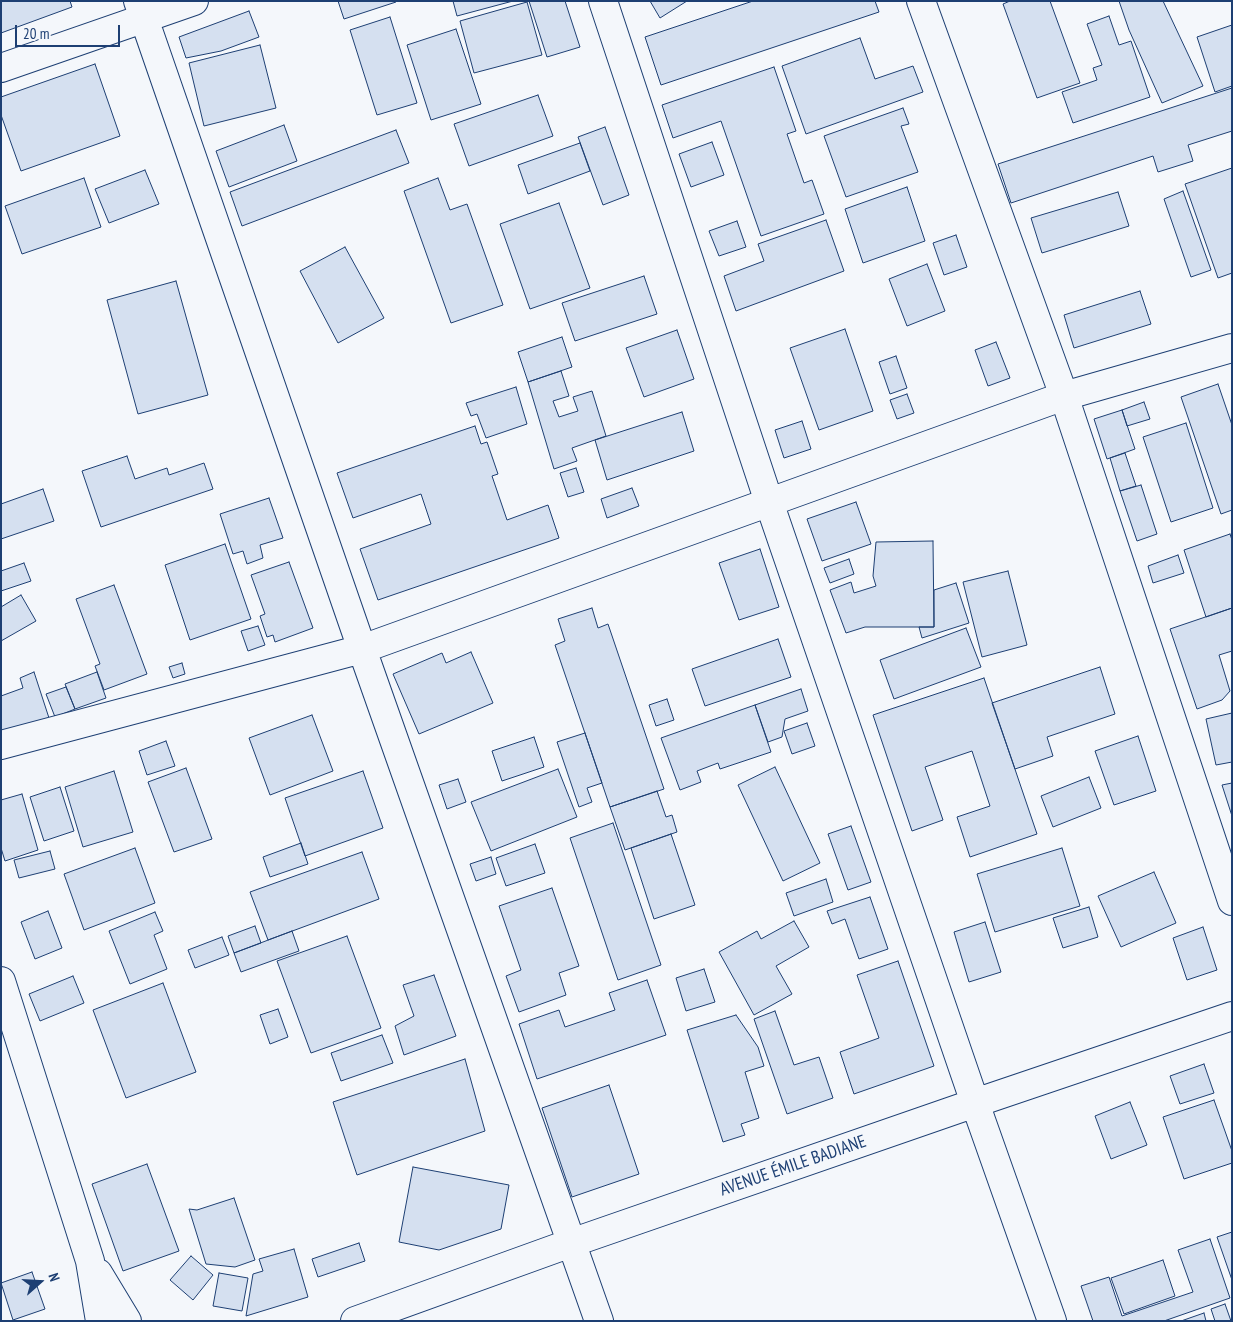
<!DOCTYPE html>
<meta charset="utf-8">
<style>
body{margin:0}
#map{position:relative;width:1233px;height:1322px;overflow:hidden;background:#f4f7fb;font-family:"PT Sans Narrow",sans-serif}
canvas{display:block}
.frame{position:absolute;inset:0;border:2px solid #1d3f73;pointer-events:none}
.north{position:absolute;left:15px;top:1257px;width:50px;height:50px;-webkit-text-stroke:4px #f4f7fb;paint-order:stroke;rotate:71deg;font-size:14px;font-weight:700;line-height:20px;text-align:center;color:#1d3f73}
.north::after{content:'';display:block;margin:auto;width:18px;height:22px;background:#1d3f73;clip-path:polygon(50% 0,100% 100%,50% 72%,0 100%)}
.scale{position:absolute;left:15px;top:25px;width:105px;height:22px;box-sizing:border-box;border:2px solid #1d3f73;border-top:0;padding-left:6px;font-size:15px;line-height:18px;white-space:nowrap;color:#1d3f73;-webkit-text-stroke:4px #f4f7fb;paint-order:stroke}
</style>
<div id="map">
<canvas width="1233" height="1322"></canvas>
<div class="frame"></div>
<div class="north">N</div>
<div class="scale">20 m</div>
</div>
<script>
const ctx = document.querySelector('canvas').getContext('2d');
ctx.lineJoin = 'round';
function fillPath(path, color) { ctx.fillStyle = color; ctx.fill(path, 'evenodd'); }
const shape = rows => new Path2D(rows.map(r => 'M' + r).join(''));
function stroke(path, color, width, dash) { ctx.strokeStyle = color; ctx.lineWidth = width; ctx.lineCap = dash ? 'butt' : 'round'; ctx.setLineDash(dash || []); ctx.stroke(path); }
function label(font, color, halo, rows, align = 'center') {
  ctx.font = font + ' "PT Sans Narrow",sans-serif'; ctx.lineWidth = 4; ctx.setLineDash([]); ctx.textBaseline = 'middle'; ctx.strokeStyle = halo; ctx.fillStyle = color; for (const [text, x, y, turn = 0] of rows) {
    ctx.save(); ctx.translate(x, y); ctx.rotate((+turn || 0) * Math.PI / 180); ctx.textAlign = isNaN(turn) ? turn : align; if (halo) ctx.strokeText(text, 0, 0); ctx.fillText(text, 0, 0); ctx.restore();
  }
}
const building = shape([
 [1,1,70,1,72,7,1,33,1,1],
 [338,1,396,1,396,2,344,19,338,1],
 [453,1,513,1,457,16,453,1],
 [529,1,565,1,580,47,547,57,529,1],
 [650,1,687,1,660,18,650,1],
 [753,1,875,1,879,12,661,85,645,37,753,1],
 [1010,1,1050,1,1080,83,1037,98,1003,4,1010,1],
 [1119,1,1163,1,1203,86,1162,103,1129,30,1119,1],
 [527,2,542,55,474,73,460,21,527,2],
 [249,11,259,37,221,51,186,58,179,37,249,11],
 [1109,16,1119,45,1131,41,1150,97,1073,123,1062,92,1097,80,1093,68,1102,65,1087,24,1109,16],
 [390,17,417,103,377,115,350,30,390,17],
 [1232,25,1232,86,1215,92,1197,37,1232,25],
 [456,29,481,104,431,120,407,45,456,29],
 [860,38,875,79,913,66,923,92,806,134,782,66,860,38],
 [260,45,276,108,204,126,189,63,260,45],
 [95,64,120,136,21,171,1,115,1,97,95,64],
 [774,67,796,131,787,134,804,183,812,180,824,214,761,236,721,121,673,138,662,105,774,67],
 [1232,88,1232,131,1188,145,1193,161,1158,172,1153,156,1011,203,998,164,1232,88],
 [538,95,553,136,469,166,454,124,538,95],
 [903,108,909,124,901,126,918,172,846,197,824,136,903,108],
 [284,125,297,161,229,187,216,151,284,125],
 [605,127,629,195,603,205,578,137,605,127],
 [396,130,409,163,242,226,230,192,396,130],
 [712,142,724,175,691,187,679,154,712,142],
 [580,143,590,171,528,194,518,165,580,143],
 [1232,168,1232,273,1218,278,1185,184,1232,168],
 [145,170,159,204,109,223,95,189,145,170],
 [84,178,101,227,22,254,5,206,84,178],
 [438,178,450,210,467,204,503,305,451,323,404,191,438,178],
 [907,187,925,241,863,263,845,209,907,187],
 [1183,191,1211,270,1191,277,1164,199,1183,191],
 [1118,192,1129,226,1042,253,1031,218,1118,192],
 [559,203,590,288,530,309,500,224,559,203],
 [826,220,844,271,736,311,724,276,764,261,758,244,826,220],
 [737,221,746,247,719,256,709,231,737,221],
 [956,235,967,267,944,275,933,243,956,235],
 [345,247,384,318,338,343,300,271,345,247],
 [927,264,945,311,907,326,889,279,927,264],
 [644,276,657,314,575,341,562,303,644,276],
 [176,281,208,395,138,414,107,300,176,281],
 [1140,291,1151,324,1074,348,1064,315,1140,291],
 [845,329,873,411,819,430,790,348,845,329],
 [677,330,694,379,644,397,626,348,677,330],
 [562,337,572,367,528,382,518,352,562,337],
 [996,342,1010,378,988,386,975,350,996,342],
 [896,356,907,388,890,394,879,362,896,356],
 [561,371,569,396,553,401,559,417,578,411,573,397,592,391,606,436,572,448,577,461,554,469,528,382,561,371],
 [1218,384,1232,425,1232,510,1221,514,1181,397,1218,384],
 [516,387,527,424,486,438,477,414,471,416,466,403,516,387],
 [907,394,914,413,897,419,890,400,907,394],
 [1144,402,1150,419,1127,426,1122,410,1144,402],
 [1122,410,1135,449,1107,459,1094,419,1122,410],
 [682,412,694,451,607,480,595,440,682,412],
 [802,421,811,449,784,458,775,430,802,421],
 [1186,423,1213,508,1171,522,1143,437,1186,423],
 [475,426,481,444,487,442,498,474,492,476,507,520,548,505,559,538,378,600,360,549,431,524,421,494,353,518,337,473,475,426],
 [1125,453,1136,486,1120,491,1110,458,1125,453],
 [127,456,135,479,167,468,169,475,204,463,213,489,101,527,82,471,127,456],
 [576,468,584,492,568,497,560,473,576,468],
 [1141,485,1157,534,1137,541,1120,491,1141,485],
 [632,488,639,506,607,518,601,499,632,488],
 [43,489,54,521,1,539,1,504,43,489],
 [269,498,283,538,260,545,263,558,247,564,243,551,233,554,220,514,269,498],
 [856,502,871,544,822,561,807,519,856,502],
 [1230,534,1232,540,1232,608,1206,617,1184,550,1230,534],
 [933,541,934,627,865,627,846,633,830,590,851,582,854,593,876,586,873,576,876,542,933,541],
 [225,544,251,619,190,640,165,565,225,544],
 [760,549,779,607,739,620,719,563,760,549],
 [1178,555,1184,573,1153,583,1148,566,1178,555],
 [849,559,854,574,830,583,824,568,849,559],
 [289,562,313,628,275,642,273,635,267,637,260,616,265,614,251,575,289,562],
 [24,563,31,581,1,591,1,571,24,563],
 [1008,571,1027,645,982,657,963,582,1008,571],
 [956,583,969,623,922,638,919,627,934,627,934,590,956,583],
 [114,585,147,674,104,690,95,666,100,664,76,599,114,585],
 [21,595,36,621,1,641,1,607,21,595],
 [592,608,598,628,608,624,664,789,610,807,555,645,565,641,558,619,592,608],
 [1232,608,1232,651,1219,655,1230,691,1222,700,1197,709,1170,629,1232,608],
 [258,626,265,645,248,651,241,631,258,626],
 [966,628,981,667,894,699,880,660,966,628],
 [778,639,791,677,705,706,692,669,778,639],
 [471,652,493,703,419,734,393,674,442,653,446,663,471,652],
 [182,663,185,674,173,678,169,667,182,663],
 [1100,667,1115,714,1047,737,1053,756,1015,769,992,703,1100,667],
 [34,672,49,718,1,734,1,696,23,688,20,678,34,672],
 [97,672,106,698,75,709,65,684,97,672],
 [984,678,1037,834,970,857,957,817,990,806,972,751,925,767,943,820,912,831,873,715,984,678],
 [66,687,75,709,55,717,46,694,66,687],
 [801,689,808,711,785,719,782,737,768,742,755,705,801,689],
 [667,699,674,720,656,726,649,705,667,699],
 [755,705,771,752,720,769,718,763,697,771,701,782,680,790,661,738,755,705],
 [1232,713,1232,762,1216,765,1206,719,1232,713],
 [312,715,333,771,270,795,249,738,312,715],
 [807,723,815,746,792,754,784,731,807,723],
 [585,733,602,783,587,788,592,802,579,807,557,742,585,733],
 [1138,736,1156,791,1114,805,1095,751,1138,736],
 [534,737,544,767,502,781,492,751,534,737],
 [166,741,175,766,147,775,139,751,166,741],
 [775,767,820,863,783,881,738,785,775,767],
 [186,768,212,839,174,852,148,782,186,768],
 [558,769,577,817,491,851,471,802,558,769],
 [114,771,133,832,83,847,65,787,114,771],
 [363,771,383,828,305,856,285,798,363,771],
 [1089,777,1101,808,1053,827,1041,796,1089,777],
 [458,779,466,802,447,809,439,785,458,779],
 [1232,783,1232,816,1222,785,1232,783],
 [60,787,74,831,44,841,30,797,60,787],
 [657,791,666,817,672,815,677,832,625,850,610,807,657,791],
 [22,794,38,850,5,861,1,848,1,800,22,794],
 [613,823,661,965,618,980,570,838,613,823],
 [851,826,871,882,848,890,828,834,851,826],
 [671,834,695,905,654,919,631,848,671,834],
 [301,843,308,864,270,877,263,857,301,843],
 [535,844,545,873,506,886,496,858,535,844],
 [135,848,155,903,84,930,64,874,135,848],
 [1062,848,1080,906,995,932,977,874,1062,848],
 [50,851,55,869,19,878,14,860,50,851],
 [362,852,379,899,268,940,250,892,362,852],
 [491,857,496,874,476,881,470,864,491,857],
 [1154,872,1176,923,1121,947,1098,896,1154,872],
 [826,879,833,902,794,916,786,893,826,879],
 [552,888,579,966,559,973,566,995,519,1012,506,976,521,970,499,906,552,888],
 [870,897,888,949,859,959,845,919,832,924,827,911,870,897],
 [1089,907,1098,937,1063,948,1053,918,1089,907],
 [48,911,62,948,35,959,21,922,48,911],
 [155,912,163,931,154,935,167,969,130,984,109,931,155,912],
 [794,921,809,947,776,966,792,994,754,1015,719,952,757,931,761,939,794,921],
 [985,922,1001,972,969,982,954,932,985,922],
 [255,926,261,943,234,953,228,936,255,926],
 [1203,927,1217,970,1187,980,1173,938,1203,927],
 [292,931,299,951,241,972,234,953,292,931],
 [347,936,381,1028,311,1053,277,961,347,936],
 [222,937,229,955,195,968,188,950,222,937],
 [898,961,934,1066,854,1094,840,1052,879,1038,857,975,898,961],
 [704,969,715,1002,686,1011,676,978,704,969],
 [434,975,456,1036,404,1055,395,1026,414,1016,403,985,434,975],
 [73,976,84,1003,40,1021,29,994,73,976],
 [647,980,666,1035,537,1079,519,1024,559,1010,565,1027,615,1010,609,993,647,980],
 [163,983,196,1072,126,1098,93,1010,163,983],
 [278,1009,288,1037,270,1044,260,1015,278,1009],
 [775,1011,794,1065,819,1057,833,1098,787,1114,754,1019,775,1011],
 [736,1015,758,1047,764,1066,745,1072,759,1118,741,1124,745,1135,723,1142,687,1030,736,1015],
 [382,1035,393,1063,341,1081,331,1053,382,1035],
 [465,1059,485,1131,357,1175,333,1102,465,1059],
 [1204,1064,1214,1093,1180,1104,1170,1076,1204,1064],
 [609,1085,639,1174,572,1197,542,1108,609,1085],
 [1214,1100,1232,1151,1232,1163,1184,1179,1163,1117,1214,1100],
 [1130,1102,1147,1145,1111,1159,1095,1116,1130,1102],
 [147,1164,179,1251,123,1271,92,1184,147,1164],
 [413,1167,509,1185,501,1229,439,1250,399,1242,413,1167],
 [234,1198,255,1260,235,1267,206,1264,189,1209,197,1210,234,1198],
 [1232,1232,1232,1280,1217,1237,1232,1232],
 [1210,1239,1230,1298,1164,1321,1093,1321,1081,1286,1109,1277,1122,1316,1193,1292,1178,1250,1210,1239],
 [359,1243,365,1261,318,1277,312,1259,359,1243],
 [294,1249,308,1297,246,1316,253,1274,263,1271,259,1259,294,1249],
 [191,1256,213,1275,193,1300,170,1280,191,1256],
 [1163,1260,1175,1296,1124,1314,1111,1278,1163,1260],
 [32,1272,45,1309,13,1320,1,1283,32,1272],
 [219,1273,248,1278,242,1311,213,1306,219,1273],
 [1225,1304,1231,1321,1215,1321,1211,1309,1225,1304],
 [1204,1313,1206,1321,1181,1321,1204,1313]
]);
const street = shape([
 [138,1,362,649,599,1321],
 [603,1,769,502,975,1103,1052,1321],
 [921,1,1064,396,1232,901],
 [1,68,194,1],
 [1,745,362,649,1064,396,1232,348],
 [355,1321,571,1243,975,1103,1232,1016]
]);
const secondary = shape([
 [1,981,90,1261,100,1321],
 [98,1273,127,1321]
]);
const streetNames = [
 ["AVENUE ÉMILE BADIANE",793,1166,-19]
];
fillPath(building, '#d5e0f0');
stroke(building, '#1d3f73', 1);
stroke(street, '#1d3f73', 30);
stroke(secondary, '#1d3f73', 30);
stroke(street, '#f4f7fb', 28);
stroke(secondary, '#f4f7fb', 28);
label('18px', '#1d3f73', '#f4f7fb', streetNames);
</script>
